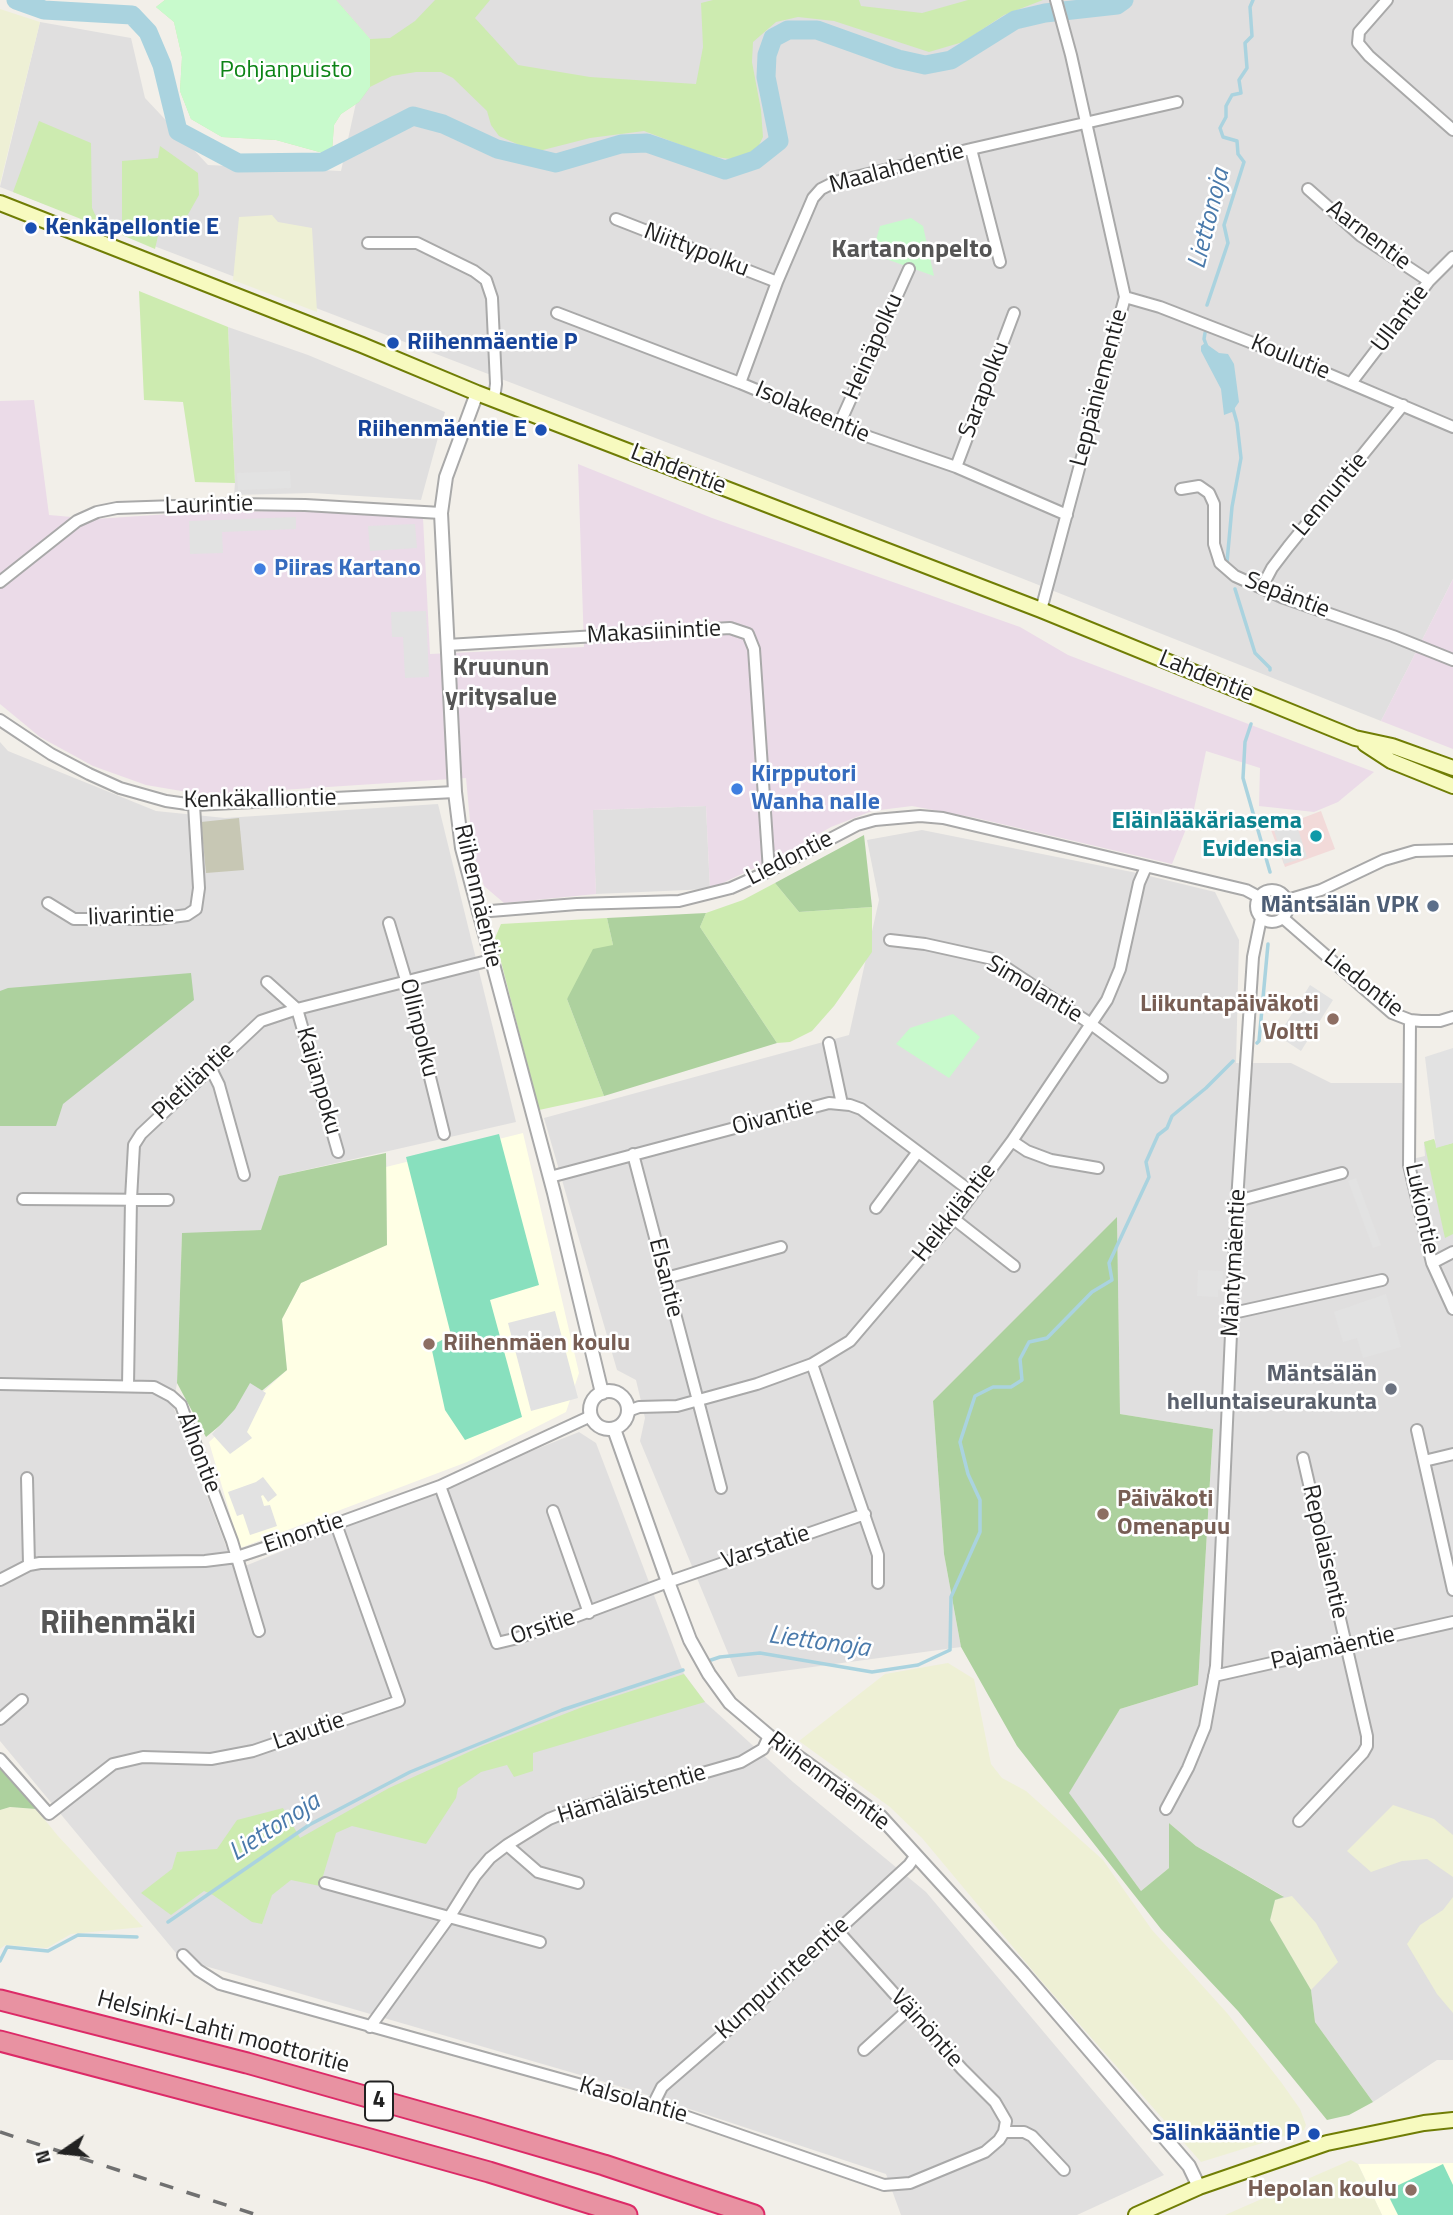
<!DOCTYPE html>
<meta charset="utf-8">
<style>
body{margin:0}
#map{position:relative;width:1453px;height:2215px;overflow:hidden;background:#f2efe9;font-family:"Titillium Web",sans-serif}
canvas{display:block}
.north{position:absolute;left:28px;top:2117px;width:70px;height:70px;-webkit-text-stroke:5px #fff;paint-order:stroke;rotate:256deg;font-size:19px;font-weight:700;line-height:28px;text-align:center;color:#222}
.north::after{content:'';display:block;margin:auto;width:24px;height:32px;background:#222;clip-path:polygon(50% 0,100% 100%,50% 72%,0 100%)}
</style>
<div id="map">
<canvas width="1453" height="2215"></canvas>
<div class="north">N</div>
</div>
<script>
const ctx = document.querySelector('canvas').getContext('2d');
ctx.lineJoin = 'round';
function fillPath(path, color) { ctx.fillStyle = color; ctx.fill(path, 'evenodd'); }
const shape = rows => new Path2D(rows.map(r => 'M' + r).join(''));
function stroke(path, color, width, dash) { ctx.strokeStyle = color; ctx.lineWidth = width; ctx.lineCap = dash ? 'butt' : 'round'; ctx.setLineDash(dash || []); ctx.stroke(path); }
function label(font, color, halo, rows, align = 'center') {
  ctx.font = font + ' "Titillium Web",sans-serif'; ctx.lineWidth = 5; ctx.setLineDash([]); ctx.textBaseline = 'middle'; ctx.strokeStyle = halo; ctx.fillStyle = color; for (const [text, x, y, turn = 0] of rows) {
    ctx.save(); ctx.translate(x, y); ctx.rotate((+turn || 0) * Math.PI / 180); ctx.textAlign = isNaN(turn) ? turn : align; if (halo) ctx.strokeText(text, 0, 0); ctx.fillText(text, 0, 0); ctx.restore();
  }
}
const residential = shape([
 [336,0,1453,0,1453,579,1381,721,1021,578,0,187,40,22,131,38,145,98,208,165,341,171,370,39],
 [228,327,308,355,445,412,421,500,313,493,234,495,235,483],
 [0,742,8,751,156,811,225,818,438,804,516,1122,279,1176,262,1230,182,1234,177,1383,173,1406,235,1570,579,1432,596,1443,684,1674,705,1702,793,1782,926,1892,1164,2175,1077,2215,901,2215,886,2174,632,2090,181,1959,0,1741],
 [706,806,710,889,596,894,592,810],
 [922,830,1137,873,1215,892,1239,940,1236,1063,1291,1063,1331,1083,1402,1083,1404,1161,1425,1156,1424,1142,1434,1139,1436,1147,1453,1143,1453,2060,1437,2060,1373,2102,1315,2022,1311,1990,1270,1920,1275,1900,1283,1896,1196,1846,1169,1823,1169,1868,1141,1891,1068,1793,1120,1709,1198,1685,1213,1429,1120,1414,1117,1218,933,1401,944,1554,961,1647,738,1677,640,1441,645,1418,636,1380,617,1370,544,1118,849,1035,879,900,867,840]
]);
const commercial = shape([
 [1321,811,1335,849,1285,867,1271,830]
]);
const industrial = shape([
 [34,400,49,515,95,519,185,513,314,510,423,518,430,654,584,647,578,464,712,518,1020,627,1068,655,1374,772,1338,802,1314,812,1259,806,1260,768,1206,751,1194,809,1172,864,976,818,912,806,872,811,831,827,784,854,710,889,706,806,593,810,596,894,504,903,484,886,473,853,466,778,205,795,146,785,93,766,40,737,0,704,0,401],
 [1453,579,1453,749,1381,721]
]);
const education = shape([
 [523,1133,579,1373,566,1412,467,1462,240,1548,209,1442,287,1370,282,1319,301,1283,387,1245,386,1167],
 [1453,2163,1453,2215,1382,2215,1358,2164]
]);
const construction = shape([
 [239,818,244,870,206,873,201,822]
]);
const farmland = shape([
 [0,9,40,22,0,184],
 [272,215,278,222,312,228,317,312,233,280,239,217],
 [948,1663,974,1679,991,1764,1002,1778,1026,1791,1103,1860,1152,1930,1227,2013,1281,2082,1300,2109,1306,2125,1304,2130,1201,2162,1043,1983,922,1838,890,1807,799,1741,885,1674],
 [1393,1805,1434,1819,1453,1835,1453,1877,1427,1859,1402,1861,1371,1872,1347,1851],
 [10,1807,36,1809,58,1836,143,1927,71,1934,47,1948,5,1945,0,1949,0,1810],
 [1292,1896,1316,1923,1338,1962,1311,1990,1270,1920,1275,1900],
 [1453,1897,1453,2013,1437,1994,1407,1944,1420,1925,1443,1910],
 [1351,2160,1358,2164,1382,2215,1225,2215]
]);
const grass = shape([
 [165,0,336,0,370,39,390,38,415,21,435,0,490,0,475,18,518,65,590,77,696,84,703,47,701,3,713,0,859,0,861,6,922,13,968,0,1043,0,1004,15,963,42,929,52,834,21,798,17,776,22,753,42,752,62,761,110,763,137,756,151,730,159,710,156,644,131,590,138,535,152,499,136,491,125,487,111,453,78,441,72,416,72,392,76,370,87,359,102,341,114,334,125,332,151,323,153,276,140,222,137,191,119,180,91,182,57,174,22,156,7],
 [39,121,91,143,92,208,101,227,13,192],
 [160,146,198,173,199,195,186,218,176,226,160,227,155,249,122,235,122,161,158,158],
 [139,291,228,327,235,483,195,482,183,402,144,400],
 [775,883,799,912,872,907,872,952,834,1006,812,1031,790,1042,777,1043,700,927,706,913,743,900],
 [607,918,613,945,567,999,604,1096,539,1110,495,938,501,924],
 [1434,1139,1437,1147,1453,1143,1453,1234,1445,1238,1424,1142],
 [684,1674,705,1702,533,1753,533,1771,514,1777,507,1765,481,1772,458,1788,456,1798,426,1844,352,1826,336,1833,320,1886,291,1880,272,1895,262,1924,252,1922,213,1895,204,1891,171,1915,141,1893,172,1869,177,1852,217,1849,237,1820,283,1808,300,1838,389,1788,482,1746,585,1706]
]);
const forest = shape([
 [864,835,872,907,799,912,775,883],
 [706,913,700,927,777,1043,604,1096,567,999,593,949,613,945,607,918],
 [191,973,194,1000,63,1104,56,1126,0,1126,0,991,8,988],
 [386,1153,387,1245,301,1283,282,1319,287,1370,206,1437,177,1383,182,1233,261,1230,279,1176],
 [1117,1217,1120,1414,1213,1429,1198,1685,1120,1709,1069,1793,1141,1891,1169,1868,1169,1823,1196,1846,1284,1897,1275,1900,1270,1920,1311,1990,1315,2022,1373,2102,1349,2115,1327,2120,1238,2011,1161,1929,1017,1746,961,1647,944,1554,933,1401],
 [0,1755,36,1809,10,1807,0,1810]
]);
const park = shape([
 [165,0,336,0,370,39,370,87,359,102,341,114,334,125,332,151,323,153,276,140,222,137,191,119,180,91,182,57,174,22,156,7],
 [911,218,923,226,934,276,872,254,880,226],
 [953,1014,980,1037,949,1078,896,1044,910,1028]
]);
const pitch = shape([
 [499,1134,539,1285,490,1300,522,1417,465,1440,445,1410,431,1346,451,1335,406,1157],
 [1443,2164,1453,2185,1453,2215,1398,2215,1386,2191]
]);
const parking = shape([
 [290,471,291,488,238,490,237,473],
 [296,517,296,529,222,532,223,553,190,554,189,521],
 [415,524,417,548,370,551,368,526],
 [426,611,429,677,405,678,403,637,392,637,391,612],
 [1296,823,1307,857,1284,864,1274,830],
 [1310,985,1333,1000,1301,1051,1278,1036],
 [1453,1048,1453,1143,1436,1148,1425,1057],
 [1356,1178,1381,1245,1373,1248,1348,1181],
 [1198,1270,1223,1271,1222,1289,1218,1290,1218,1297,1197,1296],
 [1386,1294,1401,1347,1363,1358,1357,1338,1343,1342,1334,1312],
 [555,1311,578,1398,531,1411,508,1323],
 [250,1383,266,1393,247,1432,252,1438,230,1454,212,1434,235,1409],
 [263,1477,277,1495,268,1502,263,1495,261,1496,264,1506,270,1505,277,1526,250,1535,243,1514,237,1516,228,1492,256,1482]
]);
const water = shape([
 [1205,343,1219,353,1228,354,1234,364,1239,402,1232,412,1224,415,1221,389,1201,351,1201,346]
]);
const stream = shape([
 [1207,305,1228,243,1224,225,1244,162,1238,154,1237,141,1223,137,1220,128,1226,117,1226,106,1232,95,1241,93,1239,80,1247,68,1245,43,1252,36,1250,7,1253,0],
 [1205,333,1204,339,1207,347],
 [1227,562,1232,507,1241,458,1237,423,1232,405],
 [1235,589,1255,653,1270,668,1270,670],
 [1251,724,1245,742,1243,778,1270,872],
 [1257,1043,1259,1041,1268,944],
 [711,1660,720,1657,760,1653,872,1672,918,1665,950,1650,951,1597,980,1532,980,1500,968,1474,960,1442,975,1396,993,1387,1011,1387,1022,1380,1020,1359,1029,1342,1047,1338,1092,1292,1112,1280,1109,1263,1149,1177,1146,1162,1158,1135,1167,1128,1172,1116,1206,1088,1233,1061],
 [168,1922,309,1825,410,1772,562,1710,683,1670],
 [0,1961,7,1947,48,1951,78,1935,137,1937]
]);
const river = shape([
 [16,0,44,10,132,15,148,32,162,65,178,131,238,163,323,162,413,116,443,124,497,149,556,163,621,144,647,143,725,170,755,160,779,141,766,77,767,55,773,38,788,30,817,30,898,59,925,65,951,60,1015,20,1045,13,1117,5,1124,0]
]);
const minor = shape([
 [1387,0,1359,32,1358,43,1369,56,1453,130],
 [971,149,1000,262],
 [1308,189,1361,236,1429,281],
 [616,219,777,282],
 [368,243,417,243,474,271,486,280,492,298,496,384,494,399],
 [1125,297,1160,307,1281,354,1453,427],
 [557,313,740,383,869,437,956,467,1067,515],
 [740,383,777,282,813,198,821,189,835,182,971,149,1177,102],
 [1351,383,1429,281,1453,257],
 [839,425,909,269],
 [956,467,1014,313],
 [1181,489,1199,486,1209,493,1214,504,1214,544,1220,563,1235,576,1284,598,1393,636,1453,660],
 [0,582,77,521,97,512,117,508,235,504,305,505,441,513],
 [1262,587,1272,568,1288,547,1403,405],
 [1041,610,1125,297,1071,55,1056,0],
 [447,645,730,628,748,634,754,649,769,871],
 [0,720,51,754,89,774,120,788,166,801,194,805,455,792],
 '1256 906a16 16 0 1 1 32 0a16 16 0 1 1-32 0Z',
 [1287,900,1321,890,1384,860,1415,851,1453,850],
 [48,903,74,919,157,919,187,915,196,909,199,888,194,805],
 [478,912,577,904,679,901,731,888,769,871,857,825,875,820,920,816,943,818,1246,890,1259,897],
 [1283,918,1392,1013,1410,1020,1421,1021,1440,1021,1453,1017],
 [389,923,406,980,444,1134],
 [890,940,925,944,993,959,1091,1024,1162,1077],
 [267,982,297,1009,338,1152],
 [1410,1020,1409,1165,1432,1263,1453,1309],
 [829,1043,842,1104],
 [210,1067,219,1085,244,1175],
 [1012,1141,1027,1151,1051,1160,1098,1168],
 [633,1154,721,1488],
 [550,1177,829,1103,850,1105,861,1109,973,1193],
 [23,1199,168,1200],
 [1237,1201,1342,1173],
 [876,1208,917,1153],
 [954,1219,1014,1266],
 [1432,1263,1453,1252],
 [666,1278,781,1247],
 [1233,1313,1382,1280],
 [812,1364,878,1555,878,1583],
 [0,1384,154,1387,171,1396,181,1405,186,1419,232,1541,259,1631],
 [128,1386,131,1199,134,1145,141,1134,261,1021,297,1009,491,960],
 [628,1411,639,1407,677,1406,757,1384,812,1364,850,1341,954,1219,1012,1141,1107,1000,1120,969,1139,883,1146,867],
 [1417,1430,1453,1590],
 [1424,1461,1453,1454],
 [27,1478,29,1565],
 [440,1486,497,1643,518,1638,668,1582,865,1514],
 [553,1511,589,1613],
 [0,1580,29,1565,40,1563,205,1561,237,1557,327,1527,440,1486,591,1416],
 [1214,1676,1453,1622],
 [0,1719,22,1700],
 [0,1759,49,1814,113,1764,143,1757,211,1759,253,1751,399,1701,336,1524],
 [1166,1809,1188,1768,1205,1727,1216,1666,1237,1201,1253,957,1261,918],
 [1299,1821,1363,1753,1367,1746,1367,1736,1303,1458],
 [507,1845,538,1872,578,1883],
 [325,1883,540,1942],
 [837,1930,962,2069,995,2102,1006,2121,1004,2132],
 [183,1955,198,1970,220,1984,653,2105,884,2185,910,2183,985,2152,999,2140,1004,2132,1024,2132,1032,2136,1064,2170],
 [370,2027,450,1916,475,1876,490,1858,507,1845,549,1819,564,1813,741,1762,763,1749,769,1736],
 [864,2050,909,2009],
 [653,2105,662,2087,751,2010,909,1865,916,1855]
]);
const tertiary = shape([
 [477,393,446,477,441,513,455,792,462,848,554,1193,602,1393],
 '590 1410a19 19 0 1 1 38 0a19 19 0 1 1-38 0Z',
 [614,1429,668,1582,690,1640,709,1674,730,1703,769,1736,880,1816,1023,1973,1189,2166,1199,2187]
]);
const secondary = shape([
 [0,203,362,345,477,393,1041,610,1355,738,1392,746,1453,768],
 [1365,744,1391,761,1453,786],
 [1136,2215,1199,2187,1327,2143,1424,2123,1453,2120]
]);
const motorway = shape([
 [0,2000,247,2063,474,2127,604,2165,754,2215],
 [0,2041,370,2139,489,2172,627,2215]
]);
const rail = shape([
 [0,2132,257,2215]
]);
const markers = [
 [31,228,7,"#1a4fb4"],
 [393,343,7,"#1a4fb4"],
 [541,430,7,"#1a4fb4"],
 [260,569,7,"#3f7fe0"],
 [737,789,7,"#3f7fe0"],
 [1316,836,7,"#0f9aa8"],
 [1433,906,7,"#5c6f8a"],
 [1333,1019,7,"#8d6e63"],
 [429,1344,7,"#8d6e63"],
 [1391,1389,7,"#6b7280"],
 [1103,1514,7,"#8d6e63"],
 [1314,2134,7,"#1a4fb4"],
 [1411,2190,7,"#8d6e63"]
];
const shields = [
 [379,2101,28]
];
const shieldNames = [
 ["4",379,2101]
];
const parkNames = [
 ["Pohjanpuisto",286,71]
];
const streetNames = [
 ["Maalahdentie",897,169,-15],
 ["Aarnentie",1368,236,37],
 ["Niittypolku",696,251,21],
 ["Ullantie",1401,319,-53],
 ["Heinäpolku",874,347,-66],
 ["Koulutie",1290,358,22],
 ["Leppäniementie",1100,388,-75],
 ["Sarapolku",985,390,-69],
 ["Isolakeentie",812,413,23],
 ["Lahdentie",678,470,21],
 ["Lennuntie",1331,495,-50],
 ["Laurintie",209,506,-2],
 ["Sepäntie",1287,596,21],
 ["Makasiinintie",654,633,-3],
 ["Lahdentie",1206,677,22],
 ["Kenkäkalliontie",260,800,-1],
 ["Liedontie",790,859,-27],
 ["Riihenmäentie",477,896,77],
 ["Iivarintie",131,917,-2],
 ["Liedontie",1363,984,38],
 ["Simolantie",1034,990,31],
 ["Ollinpolku",418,1028,76],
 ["Kaijanpoku",318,1081,74],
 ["Pietiläntie",194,1082,-43],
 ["Oivantie",773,1118,-15],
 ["Lukiontie",1421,1209,78],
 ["Heikkiläntie",955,1213,-52],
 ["Mäntymäentie",1235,1263,-87],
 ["Elsantie",665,1278,76],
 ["Alhontie",198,1453,69],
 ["Einontie",304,1534,-19],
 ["Varstatie",766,1548,-19],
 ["Repolaisentie",1324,1552,77],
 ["Orsitie",543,1628,-19],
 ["Pajamäentie",1333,1649,-13],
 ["Lavutie",309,1732,-19],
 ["Riihenmäentie",828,1782,37],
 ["Hämäläistentie",632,1795,-17],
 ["Kumpurinteentie",783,1979,-42],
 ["Väinöntie",926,2029,48],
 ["Helsinki-Lahti moottoritie",223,2033,15],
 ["Kalsolantie",633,2101,16]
];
const transitNames = [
 ["Kenkäpellontie E",45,228],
 ["Riihenmäentie P",407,343],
 ["Riihenmäentie E",527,430,"right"],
 ["Sälinkääntie P",1300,2134,"right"]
];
const shopNames = [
 ["Piiras Kartano",274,569],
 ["Kirpputori",751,775],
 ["Wanha nalle",751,803]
];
const cultureNames = [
 ["Eläinlääkäriasema",1302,822],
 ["Evidensia",1302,850]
];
const serviceNames = [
 ["Mäntsälän VPK",1419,906]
];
const educationNames = [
 ["Liikuntapäiväkoti",1319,1005],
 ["Voltti",1319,1033],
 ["Riihenmäen koulu",443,1344,"left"],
 ["Päiväkoti",1117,1500,"left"],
 ["Omenapuu",1117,1528,"left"],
 ["Hepolan koulu",1397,2190]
];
const worshipNames = [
 ["Mäntsälän",1377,1375],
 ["helluntaiseurakunta",1377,1403]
];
const waterNames = [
 ["Liettonoja",1210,219,-76],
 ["Liettonoja",819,1643,8],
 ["Liettonoja",275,1828,-33]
];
const neighbourhoodNames = [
 ["Kartanonpelto",912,251],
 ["Kruunun",501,669],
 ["yritysalue",501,699]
];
const districtNames = [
 ["Riihenmäki",118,1625]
];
fillPath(residential, '#e0dfdf');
fillPath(commercial, '#f2dad9');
fillPath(industrial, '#ebdbe8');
fillPath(education, '#ffffe5');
fillPath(construction, '#c7c7b4');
fillPath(farmland, '#eef0d5');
fillPath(grass, '#cdebb0');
fillPath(forest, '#add19e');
fillPath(park, '#c8facc');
fillPath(pitch, '#88e0be');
fillPath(parking, '#e2e2e2');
fillPath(water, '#aad3df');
stroke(stream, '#aad3df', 3.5);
stroke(river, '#aad3df', 19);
stroke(minor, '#a9a9a9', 14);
stroke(tertiary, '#a9a9a9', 16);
stroke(secondary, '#707d05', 18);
stroke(motorway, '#dc2a67', 23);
stroke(minor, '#fff', 10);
stroke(tertiary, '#fff', 12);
stroke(secondary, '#f7fabf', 14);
stroke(motorway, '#e892a2', 19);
stroke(rail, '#707070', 3.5, [14, 14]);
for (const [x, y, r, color] of markers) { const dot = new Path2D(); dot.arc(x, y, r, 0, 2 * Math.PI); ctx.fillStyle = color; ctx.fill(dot); stroke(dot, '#fff', 2.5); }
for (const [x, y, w] of shields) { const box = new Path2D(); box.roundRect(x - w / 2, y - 19.5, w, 39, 5); ctx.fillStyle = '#fff'; ctx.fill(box); stroke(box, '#222', 2); }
label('bold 23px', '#222', null, shieldNames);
label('24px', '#0c8416', '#fff', parkNames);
label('24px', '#222', '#fff', streetNames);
label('bold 24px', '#164399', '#fff', transitNames, 'left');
label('bold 24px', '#366cbe', '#fff', shopNames, 'left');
label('bold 24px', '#0d838f', '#fff', cultureNames, 'right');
label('bold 24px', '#4e5e75', '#fff', serviceNames, 'right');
label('bold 24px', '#785e54', '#fff', educationNames, 'right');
label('bold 24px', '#5b616d', '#fff', worshipNames, 'right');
label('italic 26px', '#4a7aab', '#fff', waterNames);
label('bold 26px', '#555', '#fff', neighbourhoodNames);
label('bold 32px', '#555', '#fff', districtNames);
</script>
